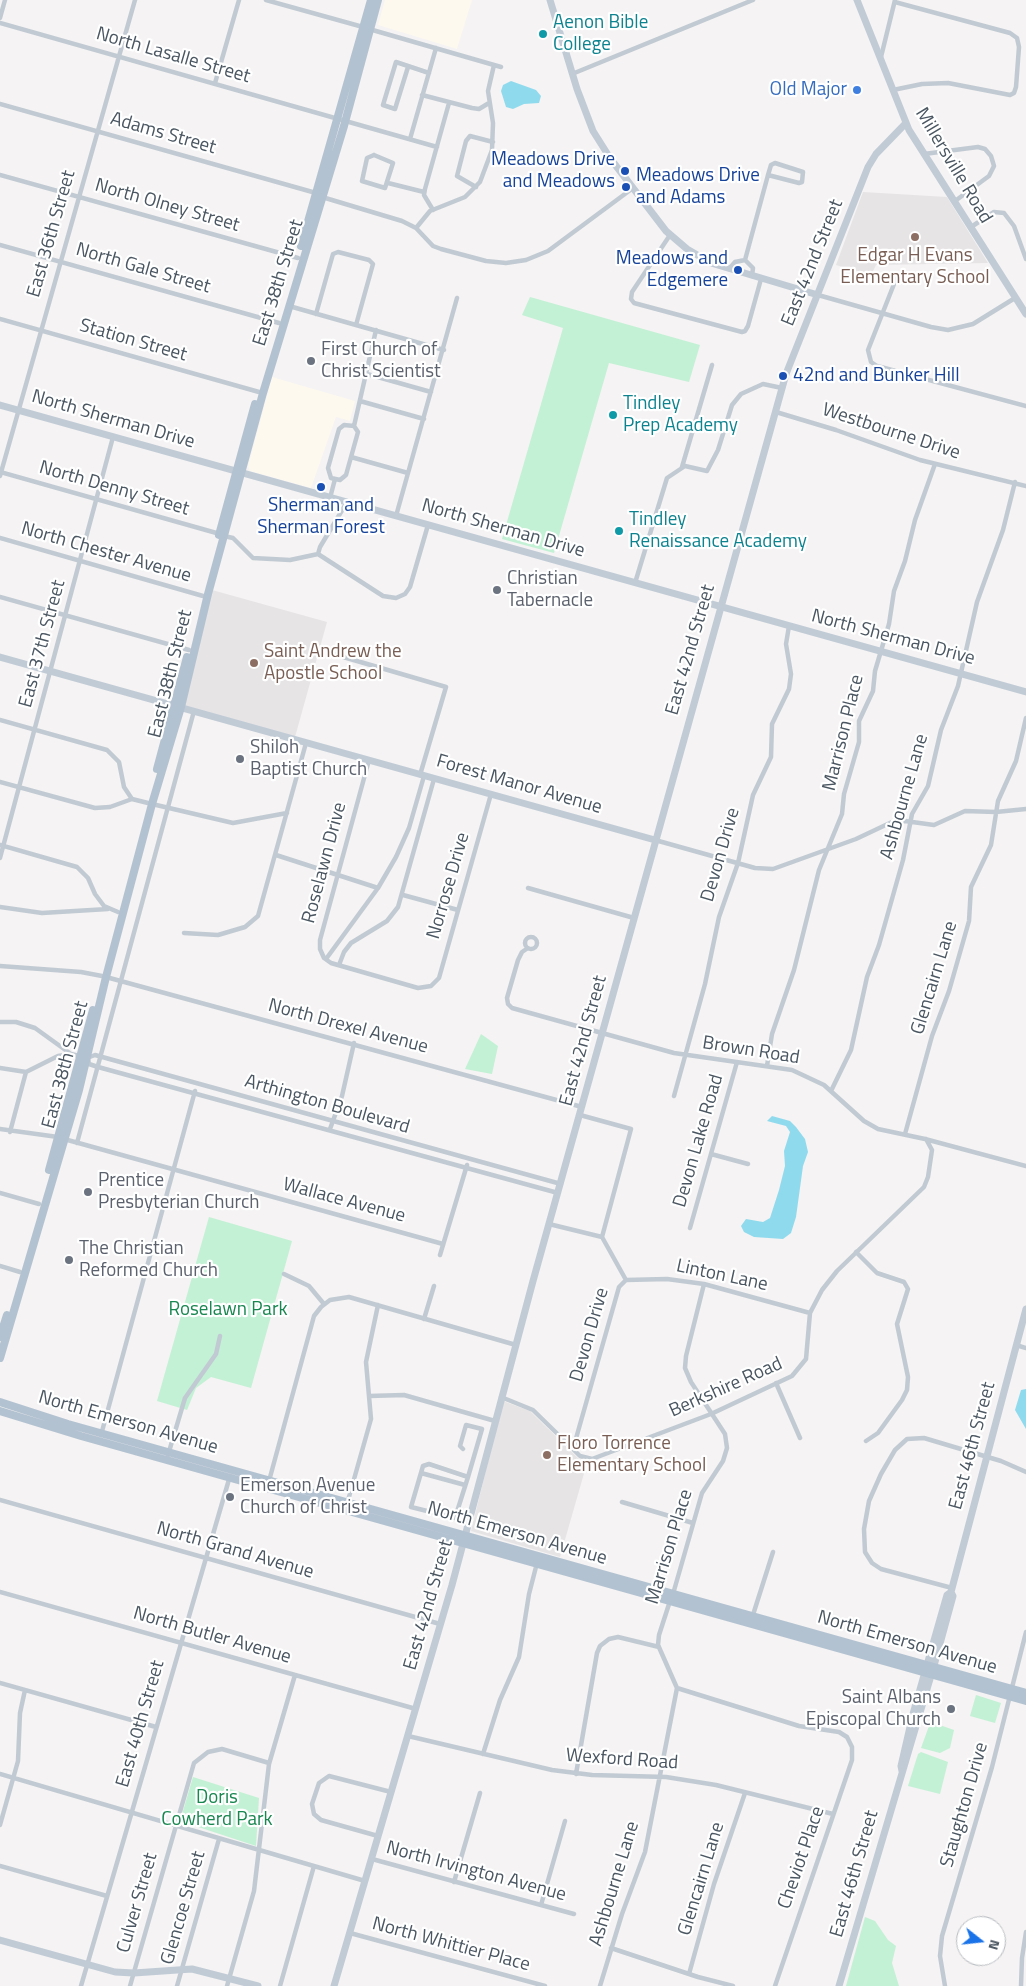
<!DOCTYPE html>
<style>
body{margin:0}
#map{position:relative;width:1026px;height:1986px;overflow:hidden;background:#f5f3f3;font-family:"Titillium Web",sans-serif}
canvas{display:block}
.north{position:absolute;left:956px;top:1916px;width:50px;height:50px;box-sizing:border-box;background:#fff;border:1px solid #b7bbc0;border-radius:50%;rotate:106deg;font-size:14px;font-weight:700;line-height:20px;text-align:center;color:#4a5661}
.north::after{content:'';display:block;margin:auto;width:18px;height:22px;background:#1a73e8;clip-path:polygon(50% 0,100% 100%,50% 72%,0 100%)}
</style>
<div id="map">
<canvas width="1026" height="1986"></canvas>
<div class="north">N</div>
</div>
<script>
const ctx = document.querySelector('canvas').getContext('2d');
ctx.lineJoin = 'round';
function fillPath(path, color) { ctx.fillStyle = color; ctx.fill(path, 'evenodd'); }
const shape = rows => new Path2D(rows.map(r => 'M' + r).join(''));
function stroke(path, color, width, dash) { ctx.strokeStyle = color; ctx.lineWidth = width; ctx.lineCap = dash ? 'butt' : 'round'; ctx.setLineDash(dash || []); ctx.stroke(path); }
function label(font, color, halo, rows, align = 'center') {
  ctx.font = font + ' "Titillium Web",sans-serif'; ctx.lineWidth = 4.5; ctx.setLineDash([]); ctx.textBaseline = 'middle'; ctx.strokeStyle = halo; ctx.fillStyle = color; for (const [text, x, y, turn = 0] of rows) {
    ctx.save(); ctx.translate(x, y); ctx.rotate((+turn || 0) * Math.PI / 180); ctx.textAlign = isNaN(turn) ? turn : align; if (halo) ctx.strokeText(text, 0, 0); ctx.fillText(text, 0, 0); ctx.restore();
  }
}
const commercial = shape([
 [385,0,472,0,457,49,378,25],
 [272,377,355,401,350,421,336,417,311,488,250,471,248,466]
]);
const education = shape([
 [863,192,947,197,988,263,876,265,871,275,836,265],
 [212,590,327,622,295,737,182,706],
 [503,1401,530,1411,581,1461,587,1463,560,1557,471,1531]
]);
const green = shape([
 [530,297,700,345,689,382,609,363,554,553,502,539,563,328,522,315],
 [481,1034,498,1046,492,1074,465,1069],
 [209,1217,292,1241,251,1388,211,1377,196,1388,187,1410,157,1401],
 [976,1695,1001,1703,995,1723,970,1716],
 [934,1723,954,1730,950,1748,940,1753,921,1748,929,1726],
 [921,1752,948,1762,940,1794,908,1786,918,1754],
 [193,1777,259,1798,256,1846,180,1821],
 [865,1917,875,1921,888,1940,896,1946,892,1963,899,1986,846,1986]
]);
const water = shape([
 [511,81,536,90,541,96,539,103,524,104,513,109,506,107,501,91,503,85],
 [772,1116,790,1121,796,1127,805,1139,808,1152,803,1166,796,1217,791,1233,783,1239,754,1237,744,1232,741,1226,746,1219,763,1222,770,1218,779,1190,785,1166,784,1151,790,1132,786,1126,767,1121],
 [1026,1389,1026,1429,1015,1410,1021,1390]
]);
const street = shape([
 [266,0,363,27],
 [0,18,5,0],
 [0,23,437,147],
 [369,29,501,67],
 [881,57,895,0],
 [408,67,395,109,383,105,396,62,429,73],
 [572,74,753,0],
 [215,83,239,0],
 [893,90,922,84,948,83,1010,95,1014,93,1016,87,1019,47,1017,38,1010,33,895,2],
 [422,95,472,108,479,109,489,103],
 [0,104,316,193],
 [410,139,436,48],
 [924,154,978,147,985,149,991,156,994,166,989,176,955,201],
 [374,155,393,163,385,188,362,181,367,158,374,155],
 [775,163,803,172,802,182,799,183,768,175,771,165,775,163],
 [0,175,298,258],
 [388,183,424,192],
 [476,187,457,176,466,141,470,136,493,142],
 [322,197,402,221,416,228,433,246,441,249,486,261,506,263,526,260,548,251,633,188],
 [433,210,424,195,425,189,449,103],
 [971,227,994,212,1004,213,1014,226,1026,259],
 [416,228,430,211,465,197,480,182,492,150,493,123,488,91,494,65],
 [670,235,632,292,631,299,634,303,742,332,745,331,748,326,761,279],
 [0,245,279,323],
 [745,260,768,175],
 [729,269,735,262,745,260,753,268,752,276],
 [896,279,868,350,871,362,877,366,1026,406],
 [818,295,931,327,948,330,973,324,1015,298],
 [289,306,444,350],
 [316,314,333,254,338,252,369,260,373,264,356,325],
 [0,319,259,392],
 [367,374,431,392],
 [360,401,424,419],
 [776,412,836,430,920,460,1026,486],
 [354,426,344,425,339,429,328,468,331,478,340,480,346,475,358,432,354,426,376,330],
 [351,457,408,473],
 [682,467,712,365],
 [0,472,220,534],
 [0,476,135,0],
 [330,498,335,479],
 [396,516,457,298],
 [224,536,233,538,253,558,290,560,318,554],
 [0,538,203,596],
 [318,554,383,596,396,598,405,594,410,587,428,525],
 [318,554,320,547,347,502],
 [635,583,667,478,685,466,707,471,718,450,732,405,741,394,763,384,782,388],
 [0,597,189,650],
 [333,654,446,687,420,775],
 [0,720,107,750,119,762,124,787,132,799],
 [369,760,320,940,320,949,324,958,331,963,418,988,431,986,439,978,491,794],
 [0,782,95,808,110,807,132,799,148,803],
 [152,804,233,823,287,813],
 [655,840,755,868,773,869,856,839,892,822,905,821,934,825,965,811,996,812,1026,809],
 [0,845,77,867,88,878,95,894,104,906,118,912],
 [276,855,378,888],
 [0,858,113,437],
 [528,888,634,918],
 [403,895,458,910],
 [0,907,42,913,108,909],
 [184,933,218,935,245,927,258,916,306,743],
 '525 943a6 6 0 1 1 12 0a6 6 0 1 1-12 0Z',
 [528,948,522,952,518,960,507,998,508,1004,512,1008,674,1053,792,1070,824,1085,864,1121,878,1129,925,1139,1026,1166],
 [326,959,378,888,396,857,409,828,424,776],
 [339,965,344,952,351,943,387,921,398,907,434,779],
 [0,966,81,972,102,976],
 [106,977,582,1107],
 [0,1022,16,1022,35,1028,71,1054],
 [88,1059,89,1064,98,1067,558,1193],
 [767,1066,772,1034,794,970,819,870,842,814,844,794,859,742,859,721,873,691,875,671,889,624,894,591,905,561,915,520,935,464],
 [0,1068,26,1072,58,1056,71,1054,87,1058,95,1055,561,1184],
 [831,1091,851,1050,867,977,879,945,903,860,912,814,928,786,941,730,958,686,977,602,1003,530,1015,482],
 [674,1096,705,984,719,917,738,863,753,795,771,757,772,724,789,689,791,674,786,644,789,626],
 [580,1115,631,1129,602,1237],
 [0,1129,58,1137],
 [330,1129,342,1096,354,1043],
 [10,1132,26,1072],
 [905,1134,932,1036,949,991,969,921,971,887,991,845,998,801,1016,761,1026,718],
 [64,1139,443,1244],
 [77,1143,194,711],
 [711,1154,748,1164],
 [0,1193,39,1204],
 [549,1224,602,1237],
 [690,1228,737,1062],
 [602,1237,626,1280],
 [856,1252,877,1273,904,1282,908,1289,897,1324,908,1377,907,1390,902,1400,878,1433,866,1441],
 [440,1255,467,1165],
 [0,1266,20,1272],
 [284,1274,309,1286,324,1304],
 [626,1280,667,1279,704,1284,810,1313],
 [424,1319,434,1286],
 [1016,1345,1026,1348],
 [776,1383,800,1438],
 [369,1396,404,1395,495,1421],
 [501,1397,533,1410,580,1456,592,1459,711,1414,792,1376,806,1359,810,1313,822,1290,837,1271,924,1187,928,1177,932,1150,926,1139],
 [101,1435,195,1091],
 [463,1449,460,1446,466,1425,482,1429,468,1477],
 [573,1449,619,1287,626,1280],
 [168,1455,185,1398,216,1354,220,1336],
 [429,1464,468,1477,455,1518,411,1507,423,1466,429,1464],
 [421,1473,465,1485],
 [269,1481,314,1316,321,1307,330,1300,349,1297,516,1345],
 [0,1500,440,1624],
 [622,1502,693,1523],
 [347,1504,371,1419,366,1362,378,1305],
 [952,1588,881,1569,872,1563,865,1552,864,1529,869,1501,881,1474,895,1450,907,1439,924,1438,1001,1461,1026,1472],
 [0,1592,416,1709],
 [673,1594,702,1493,723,1461,727,1448,725,1434,691,1382,685,1368,686,1356,704,1284],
 [752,1618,773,1552],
 [0,1683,156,1727],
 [677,1688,799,1726,839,1732,847,1737,852,1747,852,1760,775,1986],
 [408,1736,552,1770,592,1775,666,1777,716,1785,833,1814],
 [483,1754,500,1700,519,1657,529,1594,537,1563],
 [0,1774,365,1881],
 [576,1774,597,1653,600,1646,609,1639,618,1637,659,1647],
 [0,1825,18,1761,20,1713,25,1690],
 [378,1836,321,1820,314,1814,312,1804,319,1783,329,1776,391,1792],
 [372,1859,574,1914],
 [0,1866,107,1896],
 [454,1882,480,1793],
 [541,1905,565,1821],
 [350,1933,545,1986],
 [611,1948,698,1977,733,1986],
 [689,1974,714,1884,745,1793],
 [81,1986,230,1476],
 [130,1986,194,1763,208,1752,222,1749,269,1763],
 [177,1986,219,1839],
 [227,1986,254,1891,269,1764,295,1675],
 [280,1986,314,1866],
 [600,1986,622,1914,645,1852,677,1688,658,1645,659,1635,670,1601],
 [945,1986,940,1956,942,1936,992,1767,1026,1632],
 [1021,1986,1022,1958,1026,1932]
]);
const secondary = shape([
 [550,0,577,89,593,131,610,158,666,231,687,249,711,263,818,295],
 [857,0,909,130,1026,314],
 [0,405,1026,692],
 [0,657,655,840],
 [902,1771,901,1766,913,1714,947,1595,951,1592],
 [0,1940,115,1972,134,1973,192,1969,258,1986],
 [334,1986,452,1585,533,1281,786,374,868,167,876,154,906,123],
 [839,1986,935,1662,953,1596,951,1592,1026,1309]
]);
const primary = shape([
 [301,246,371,0],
 [219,535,255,404],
 [157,769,187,657],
 [49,1170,93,1010],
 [0,1337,7,1315],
 [0,1358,79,1090,106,977,152,804,181,707,208,594,263,393,344,126,378,0],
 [0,1402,68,1424,1026,1693],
 [0,1411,81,1436,1026,1701]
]);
const markers = [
 [543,34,5,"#0f9aa8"],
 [857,90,5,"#3f7fe0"],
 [625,171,5,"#1a4fb4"],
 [626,187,5,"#1a4fb4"],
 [915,237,5,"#8d6e63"],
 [738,270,5,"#1a4fb4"],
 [311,361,5,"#6b7280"],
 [783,376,5,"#1a4fb4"],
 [613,415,5,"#0f9aa8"],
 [321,487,5,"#1a4fb4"],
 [619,531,5,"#0f9aa8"],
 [497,590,5,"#6b7280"],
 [254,663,5,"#8d6e63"],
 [240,759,5,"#6b7280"],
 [88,1192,5,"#6b7280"],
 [69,1260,5,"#6b7280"],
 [547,1455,5,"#8d6e63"],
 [230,1497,5,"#6b7280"],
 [951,1709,5,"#6b7280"]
];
const cultureNames = [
 ["Aenon Bible",553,23],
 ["College",553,45],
 ["Tindley",623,404],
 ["Prep Academy",623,426],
 ["Tindley",629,520],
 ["Renaissance Academy",629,542]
];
const streetNames = [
 ["North Lasalle Street",173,56,16],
 ["Adams Street",163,134,16],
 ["Millersville Road",953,166,59],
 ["North Olney Street",167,206,16],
 ["East 36th Street",52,234,-74],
 ["East 42nd Street",813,263,-68],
 ["North Gale Street",143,269,16],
 ["East 38th Street",279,283,-73],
 ["Station Street",133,341,16],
 ["North Sherman Drive",113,420,16],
 ["Westbourne Drive",891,432,18],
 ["North Denny Street",114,489,16],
 ["North Sherman Drive",503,529,16],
 ["North Chester Avenue",106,553,16],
 ["North Sherman Drive",893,638,15],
 ["East 37th Street",43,644,-75],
 ["East 42nd Street",691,650,-74],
 ["East 38th Street",171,674,-76],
 ["Marrison Place",844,733,-76],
 ["Forest Manor Avenue",519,785,16],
 ["Ashbourne Lane",905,797,-74],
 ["Devon Drive",721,855,-74],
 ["Roselawn Drive",325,863,-75],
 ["Norrose Drive",449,886,-74],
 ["Glencairn Lane",935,978,-73],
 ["North Drexel Avenue",348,1027,15],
 ["East 42nd Street",584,1041,-75],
 ["Brown Road",751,1051,9],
 ["East 38th Street",66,1065,-75],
 ["Arthington Boulevard",327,1105,16],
 ["Devon Lake Road",699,1141,-74],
 ["Wallace Avenue",344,1201,15],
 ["Linton Lane",722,1276,12],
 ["Devon Drive",590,1335,-74],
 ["Berkshire Road",726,1388,-24],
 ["North Emerson Avenue",128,1423,16],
 ["East 46th Street",973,1446,-75],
 ["North Emerson Avenue",517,1534,16],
 ["Marrison Place",670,1547,-73],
 ["North Grand Avenue",235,1551,16],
 ["East 42nd Street",429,1605,-74],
 ["North Butler Avenue",212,1636,16],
 ["North Emerson Avenue",907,1643,16],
 ["East 40th Street",141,1724,-74],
 ["Wexford Road",622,1760,4],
 ["Staughton Drive",965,1805,-74],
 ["Cheviot Place",802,1858,-71],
 ["North Irvington Avenue",476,1872,15],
 ["East 46th Street",855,1874,-74],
 ["Glencairn Lane",702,1879,-73],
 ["Ashbourne Lane",615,1884,-73],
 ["Culver Street",138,1903,-74],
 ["Glencoe Street",184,1908,-74],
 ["North Whittier Place",451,1945,15]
];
const shopNames = [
 ["Old Major",847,90]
];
const transitNames = [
 ["Meadows Drive",615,160],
 ["and Meadows",615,182],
 ["Meadows Drive",636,176,"left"],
 ["and Adams",636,198,"left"],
 ["Meadows and",728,259],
 ["Edgemere",728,281],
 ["42nd and Bunker Hill",793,376,"left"],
 ["Sherman and",321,506,"center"],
 ["Sherman Forest",321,528,"center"]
];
const educationNames = [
 ["Edgar H Evans",915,256,"center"],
 ["Elementary School",915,278,"center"],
 ["Saint Andrew the",264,652],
 ["Apostle School",264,674],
 ["Floro Torrence",557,1444],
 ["Elementary School",557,1466]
];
const worshipNames = [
 ["First Church of",321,350],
 ["Christ Scientist",321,372],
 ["Christian",507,579],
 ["Tabernacle",507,601],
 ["Shiloh",250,748],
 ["Baptist Church",250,770],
 ["Prentice",98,1181],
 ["Presbyterian Church",98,1203],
 ["The Christian",79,1249],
 ["Reformed Church",79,1271],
 ["Emerson Avenue",240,1486],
 ["Church of Christ",240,1508],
 ["Saint Albans",941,1698,"right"],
 ["Episcopal Church",941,1720,"right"]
];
const parkNames = [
 ["Roselawn Park",228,1310],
 ["Doris",217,1798],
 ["Cowherd Park",217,1820]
];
fillPath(commercial, '#fdf9ef');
fillPath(education, '#e6e4e5');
fillPath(green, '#c3f1d5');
fillPath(water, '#90daee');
stroke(street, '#c1cad2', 4.5);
stroke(secondary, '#c1cbd6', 7);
stroke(primary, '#b3c2d1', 8);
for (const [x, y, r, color] of markers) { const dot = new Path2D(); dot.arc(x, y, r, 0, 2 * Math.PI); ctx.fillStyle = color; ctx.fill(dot); stroke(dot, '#fff', 2); }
label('19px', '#0d838f', '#fff', cultureNames, 'left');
label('19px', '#4a5661', '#fff', streetNames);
label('19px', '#366cbe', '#fff', shopNames, 'right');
label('19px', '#164399', '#fff', transitNames, 'right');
label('19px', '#785e54', '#fff', educationNames, 'left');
label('19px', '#5b616d', '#fff', worshipNames, 'left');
label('19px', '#17864f', '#fff', parkNames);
</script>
